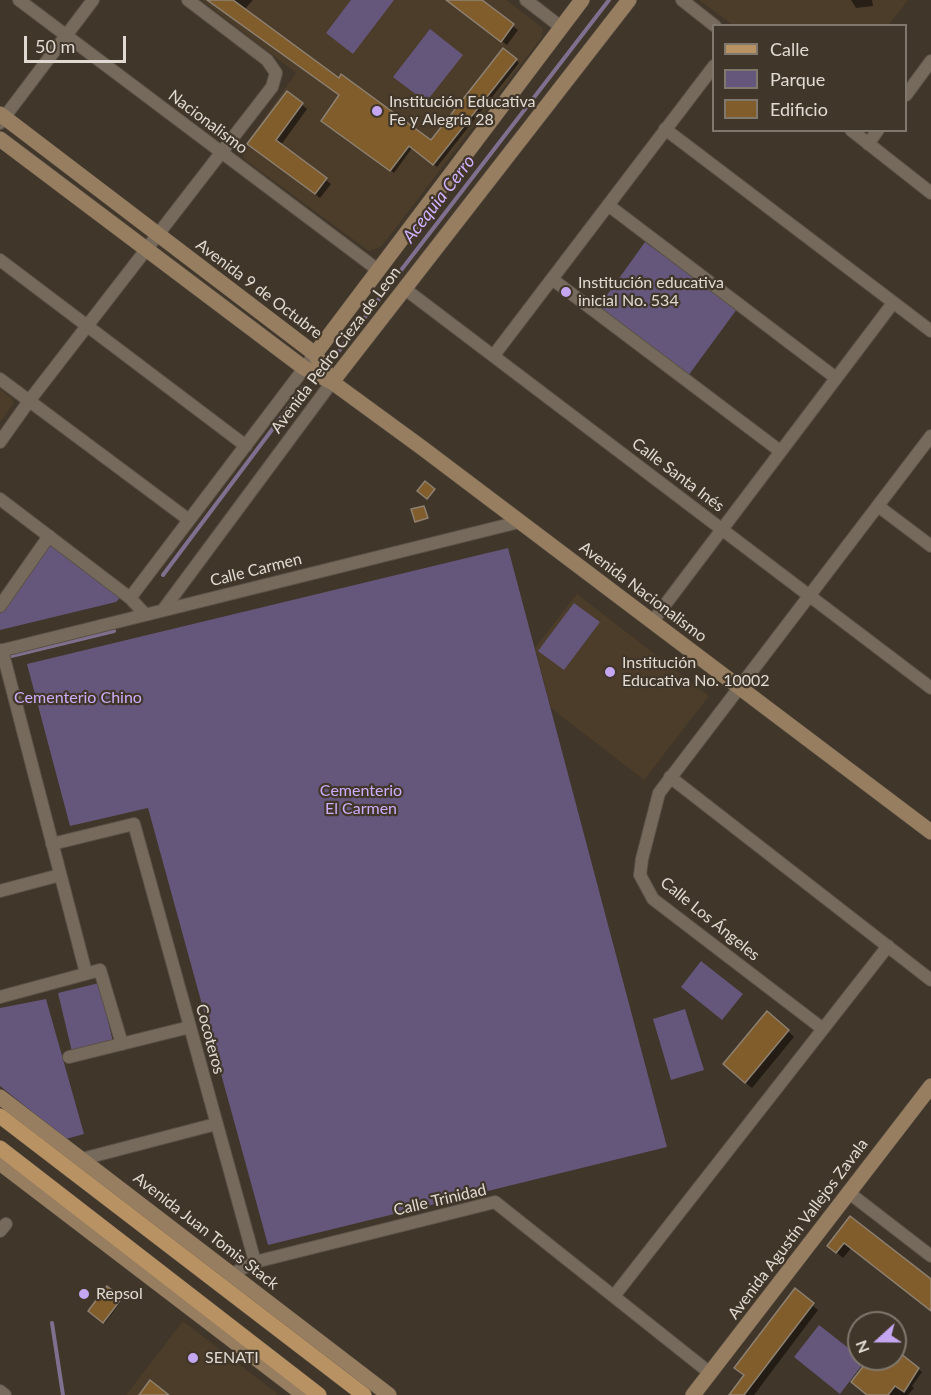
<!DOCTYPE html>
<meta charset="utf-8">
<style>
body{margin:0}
#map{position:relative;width:931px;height:1395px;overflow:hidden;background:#403629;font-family:Lato,sans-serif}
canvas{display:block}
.legend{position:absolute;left:712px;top:24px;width:195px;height:108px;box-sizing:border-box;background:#403629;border:2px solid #80786d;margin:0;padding:8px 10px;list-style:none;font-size:18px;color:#e1dad2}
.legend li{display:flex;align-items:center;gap:12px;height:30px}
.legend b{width:30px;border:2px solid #80786d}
.north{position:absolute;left:847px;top:1311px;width:60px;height:60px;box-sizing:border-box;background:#403629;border:2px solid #80786d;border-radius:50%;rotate:249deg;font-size:16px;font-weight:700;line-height:24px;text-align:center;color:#e1dad2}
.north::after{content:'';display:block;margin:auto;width:21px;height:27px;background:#c5a7f1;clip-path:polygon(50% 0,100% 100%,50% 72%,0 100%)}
.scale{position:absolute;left:24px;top:36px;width:102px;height:27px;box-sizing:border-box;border:3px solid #e1dad2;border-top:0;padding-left:8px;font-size:18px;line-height:21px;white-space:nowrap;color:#e1dad2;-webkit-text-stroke:4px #403629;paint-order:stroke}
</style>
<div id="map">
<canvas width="931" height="1395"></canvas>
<ul class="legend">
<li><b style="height:8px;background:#b89263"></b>Calle</li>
<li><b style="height:16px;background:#65567b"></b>Parque</li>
<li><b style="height:16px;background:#825d2c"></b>Edificio</li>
</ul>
<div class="north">N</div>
<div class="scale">50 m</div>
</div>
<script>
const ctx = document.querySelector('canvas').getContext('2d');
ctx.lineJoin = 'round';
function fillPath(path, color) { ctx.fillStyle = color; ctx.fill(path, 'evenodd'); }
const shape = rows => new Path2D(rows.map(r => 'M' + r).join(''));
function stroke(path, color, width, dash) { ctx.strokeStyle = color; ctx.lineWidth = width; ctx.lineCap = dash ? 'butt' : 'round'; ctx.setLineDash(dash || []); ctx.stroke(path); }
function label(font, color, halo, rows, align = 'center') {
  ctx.font = font + ' Lato,sans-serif'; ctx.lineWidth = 4.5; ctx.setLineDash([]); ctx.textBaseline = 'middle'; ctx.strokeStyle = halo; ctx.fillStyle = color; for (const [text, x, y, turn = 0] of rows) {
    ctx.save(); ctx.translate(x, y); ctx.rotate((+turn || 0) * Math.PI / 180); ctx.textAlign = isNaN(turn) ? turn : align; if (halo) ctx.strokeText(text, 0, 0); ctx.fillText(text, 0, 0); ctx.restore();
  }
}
const built = shape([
 [202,0,506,0,543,28,542,37,381,247,369,251,244,159,242,149,296,73],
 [699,0,908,0,888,26,733,25],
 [0,389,12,399,14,403,0,422],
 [577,594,709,696,644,780,551,708,535,648],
 [183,1321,279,1395,126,1395]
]);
const green = shape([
 [351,0,394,0,353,54,326,33],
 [430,29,463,55,426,102,393,77],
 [645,242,737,309,688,376,597,309],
 [50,544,120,598,116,602,0,630,0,613],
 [508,548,667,1147,268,1245,148,808,70,826,27,664],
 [574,603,600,622,564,670,538,651],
 [701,961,743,994,722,1020,681,987],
 [99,983,113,1042,72,1052,58,993],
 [46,999,84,1134,66,1139,0,1086,0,1008],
 [685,1009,704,1070,671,1080,653,1019],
 [819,1325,865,1361,840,1394,794,1357]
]);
const shadow = shape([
 [213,0,253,0,244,10,339,80,431,142,516,60,519,63,437,167,412,148,394,173,326,124,340,96],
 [446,0,480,0,518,30,507,45],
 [851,0,872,0,873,6,856,8],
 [287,93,307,109,281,145,331,184,320,198,254,149],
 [788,1031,794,1037,752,1088,731,1071],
 [851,1218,931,1281,931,1310,851,1248,843,1258,829,1246],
 [107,1288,122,1300,105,1323,90,1311],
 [795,1290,818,1310,754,1395,731,1395,745,1376],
 [895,1351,922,1372,912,1386,914,1388,908,1395,869,1395,871,1359,895,1359]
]);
const stream = shape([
 [335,356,609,0],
 [163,575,304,387],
 [7,657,114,631],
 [52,1323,63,1395]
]);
const building = shape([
 [207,0,233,0,339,78,341,74,431,140,503,48,517,59,433,165,409,146,390,171,321,121,339,95,207,0],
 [446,0,482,0,514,24,501,42,446,0],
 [287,91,303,103,276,140,327,178,315,194,247,144,287,91],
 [425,481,435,489,427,499,417,491,425,481],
 [424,506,428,518,415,522,411,509,424,506],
 [767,1011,789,1030,745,1083,723,1064,767,1011],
 [850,1216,931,1279,931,1311,844,1243,836,1253,827,1246,850,1216],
 [107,1286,122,1298,103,1323,88,1311,107,1286],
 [795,1288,814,1303,744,1395,729,1395,744,1375,734,1368,795,1288],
 [895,1349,919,1368,904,1392,895,1386,888,1395,867,1395,851,1382,869,1359,895,1359,895,1349],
 [150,1380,169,1395,139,1395,150,1380]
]);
const street = shape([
 [19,0,378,270],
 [526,0,561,27],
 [682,0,715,26],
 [906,95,931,61],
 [0,123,93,0],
 [665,129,931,331],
 [851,130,931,193],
 [868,144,878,130],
 [608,205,836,378],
 [0,260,246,446],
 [552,279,780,451],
 [405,289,931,688],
 [494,355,714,66],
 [0,379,189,520],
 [0,442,29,401,272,87,276,73,267,60,188,0],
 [0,499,130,598,145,614],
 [878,506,931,546],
 [130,598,315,354],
 [0,606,49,536],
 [163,610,332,382],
 [652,622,893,303],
 [2,650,86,973],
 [0,651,519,522],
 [670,777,931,980],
 [52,844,134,824,255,1262],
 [0,891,60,875],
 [0,997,100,970,122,1044],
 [823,1029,653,899,640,875,642,859,659,793,931,436],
 [69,1057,190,1027],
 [82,1159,216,1124],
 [848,1192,931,1256],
 [0,1231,6,1224],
 [232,1274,255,1262,495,1202,710,1373],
 [614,1296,888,946],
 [0,1391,5,1395]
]);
const secondary = shape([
 [0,114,315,354,332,382],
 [0,139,304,368,332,382,421,447,931,832],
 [315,354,582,0],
 [332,382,629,0],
 [0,1097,389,1395],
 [0,1163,304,1395],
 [693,1395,931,1086]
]);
const primary = shape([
 [0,1116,364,1395],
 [0,1148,319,1395]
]);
const markers = [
 [377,111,6,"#c5a7f1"],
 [566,292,6,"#c5a7f1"],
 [610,672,6,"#c5a7f1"],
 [84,1294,6,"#c5a7f1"],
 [193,1358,6,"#c5a7f1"]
];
const poiNames = [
 ["Institución Educativa",389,102],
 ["Fe y Alegría 28",389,120],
 ["Institución educativa",578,283],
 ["inicial No. 534",578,301],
 ["Institución",622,663],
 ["Educativa No. 10002",622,681],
 ["Repsol",96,1294],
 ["SENATI",205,1358]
];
const streetNames = [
 ["Nacionalismo",208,122,37],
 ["Avenida 9 de Octubre",259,289,37],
 ["Avenida Pedro Cieza de Leon",336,350,-53],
 ["Calle Santa Inés",678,475,37],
 ["Calle Carmen",256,570,-14],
 ["Avenida Nacionalismo",643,592,37],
 ["Calle Los Ángeles",710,919,39],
 ["Cocoteros",210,1039,75],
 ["Calle Trinidad",440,1200,-13],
 ["Avenida Agustín Vallejos Zavala",798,1229,-53],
 ["Avenida Juan Tomis Stack",206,1231,38]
];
const parkNames = [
 ["Cementerio Chino",78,698],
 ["Cementerio",361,791],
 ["El Carmen",361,809]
];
const waterNames = [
 ["Acequia Cerro",439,199,-52]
];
fillPath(built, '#4c3d2b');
fillPath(green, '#65567b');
fillPath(shadow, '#0007');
stroke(stream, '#807090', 4);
fillPath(building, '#825d2c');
stroke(building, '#8d8172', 1.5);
stroke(street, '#5b5247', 14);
stroke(secondary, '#5b5247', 16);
stroke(primary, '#5b5247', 16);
stroke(street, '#766a5c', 12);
stroke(secondary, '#977e60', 15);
stroke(primary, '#b89263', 15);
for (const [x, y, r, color] of markers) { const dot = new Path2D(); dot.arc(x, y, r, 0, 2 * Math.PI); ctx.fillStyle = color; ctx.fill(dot); stroke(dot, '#403629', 2); }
label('16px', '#e1dad2', '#403629', poiNames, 'left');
label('16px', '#e1dad2', '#403629', streetNames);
label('16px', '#cdadfa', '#403629', parkNames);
label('italic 18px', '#d0b0fd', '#403629', waterNames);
</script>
